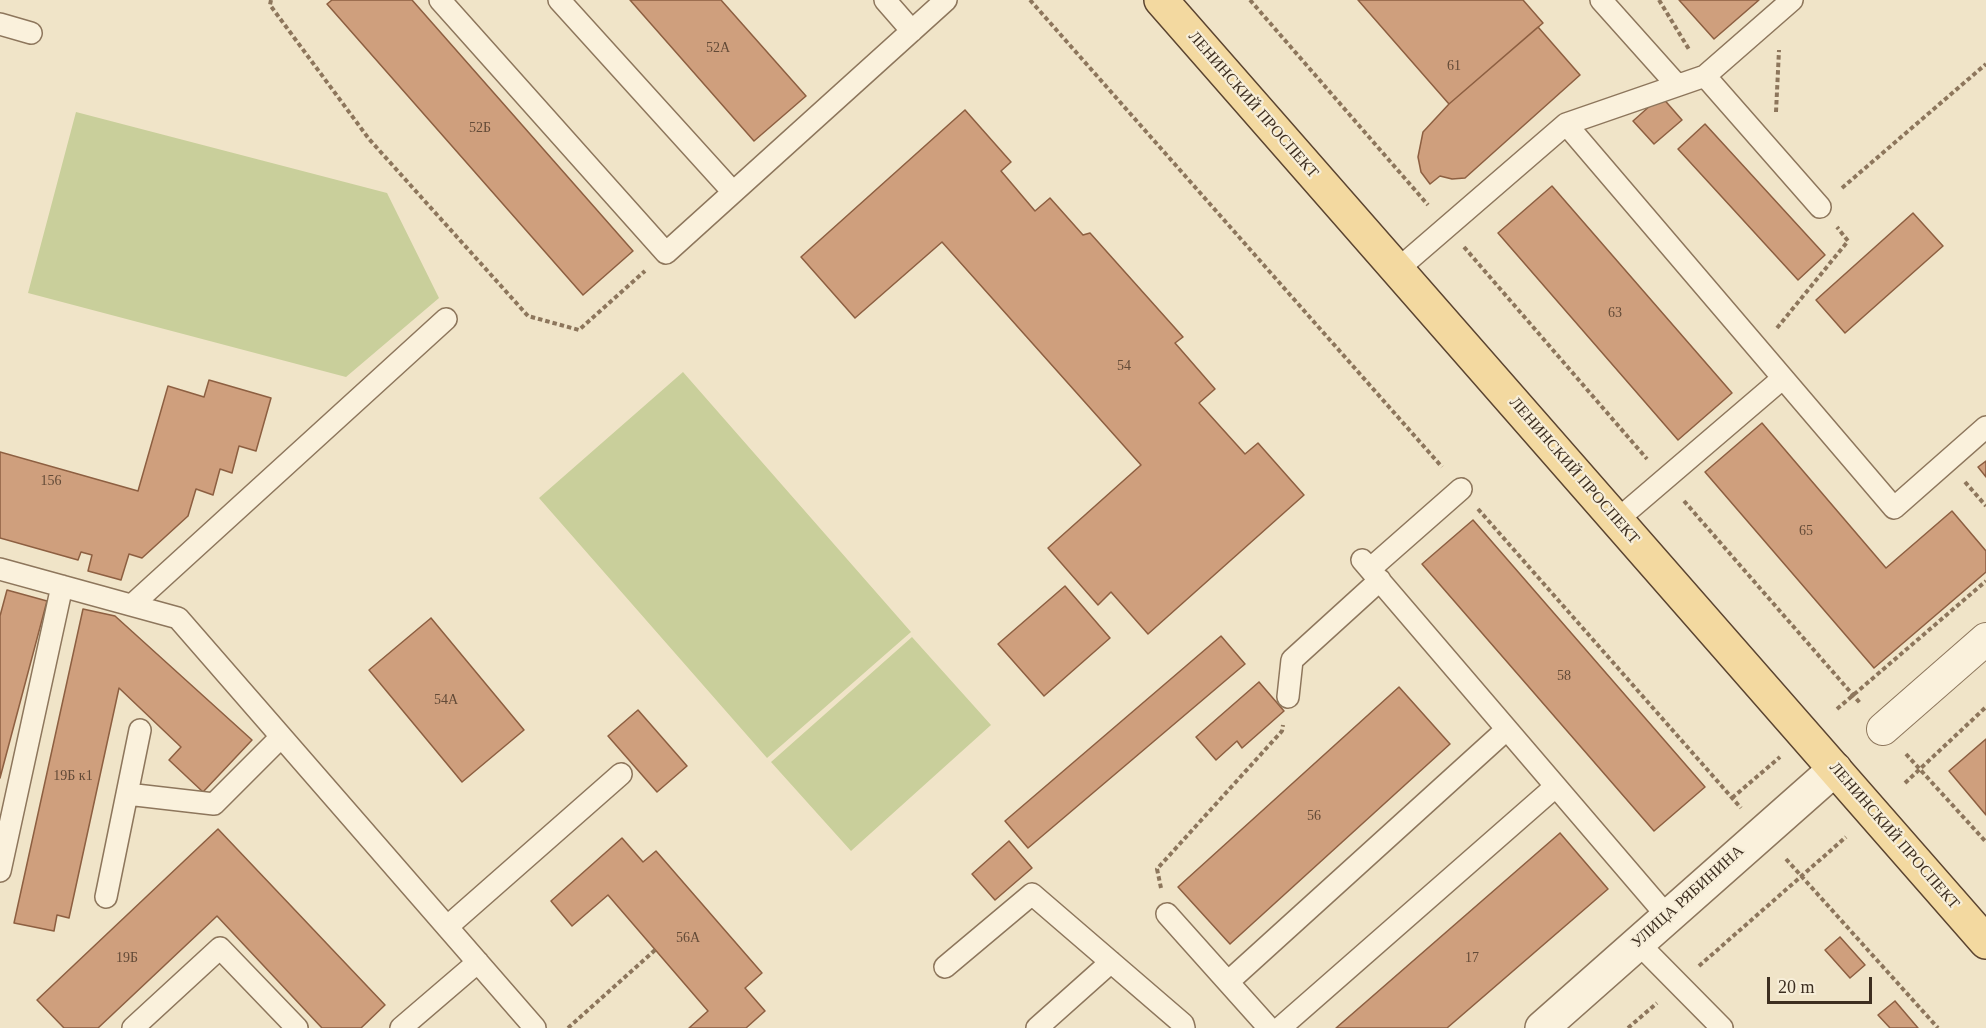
<!DOCTYPE html>
<meta charset="utf-8">
<style>
body{margin:0}
#map{position:relative;width:1986px;height:1028px;overflow:hidden;background:#f0e4c8;font-family:Georgia,serif}
canvas{display:block}
.scale{position:absolute;left:1767px;top:977px;width:105px;height:27px;box-sizing:border-box;border:3px solid #3d2e20;border-top:0;padding-left:8px;font-size:18px;line-height:21px;white-space:nowrap;color:#3d2e20;-webkit-text-stroke:4px #f7eed8;paint-order:stroke}
</style>
<div id="map">
<canvas width="1986" height="1028"></canvas>
<div class="scale">20 m</div>
</div>
<script>
const ctx = document.querySelector('canvas').getContext('2d');
ctx.lineJoin = 'round';
function fillPath(path, color) { ctx.fillStyle = color; ctx.fill(path, 'evenodd'); }
const shape = rows => new Path2D(rows.map(r => 'M' + r).join(''));
function stroke(path, color, width, dash) { ctx.strokeStyle = color; ctx.lineWidth = width; ctx.lineCap = dash ? 'butt' : 'round'; ctx.setLineDash(dash || []); ctx.stroke(path); }
function label(font, color, halo, rows, align = 'center') {
  ctx.font = font + ' Georgia,serif'; ctx.lineWidth = 4.5; ctx.setLineDash([]); ctx.textBaseline = 'middle'; ctx.strokeStyle = halo; ctx.fillStyle = color; for (const [text, x, y, turn = 0] of rows) {
    ctx.save(); ctx.translate(x, y); ctx.rotate((+turn || 0) * Math.PI / 180); ctx.textAlign = isNaN(turn) ? turn : align; if (halo) ctx.strokeText(text, 0, 0); ctx.fillText(text, 0, 0); ctx.restore();
  }
}
const green = shape([
 [76,112,387,193,439,298,346,377,28,293],
 [683,372,911,632,767,758,539,498],
 [912,637,991,725,851,851,771,762]
]);
const building = shape([
 [332,0,412,0,633,251,583,295,327,4,332,0],
 [630,0,721,0,806,96,754,141,630,0],
 [1358,0,1523,0,1543,23,1449,104,1358,0],
 [1679,0,1759,0,1714,39,1679,0],
 [1538,27,1580,75,1465,178,1452,179,1440,176,1430,184,1421,172,1418,157,1423,132,1449,104,1538,27],
 [1661,96,1682,120,1654,144,1633,121,1661,96],
 [965,110,1011,162,1001,171,1035,211,1050,198,1083,235,1090,233,1183,337,1175,343,1215,389,1199,403,1245,454,1258,443,1304,495,1148,634,1111,592,1098,605,1048,548,1141,465,942,242,855,318,801,257,965,110],
 [1705,124,1825,255,1798,280,1678,149,1705,124],
 [1552,186,1732,393,1678,440,1498,233,1552,186],
 [1913,213,1943,246,1845,333,1816,300,1913,213],
 [209,380,271,398,256,451,239,446,232,473,220,469,213,495,196,489,188,516,142,558,129,554,121,580,88,571,92,555,81,552,78,560,0,538,0,452,138,491,168,386,204,397,209,380],
 [1762,423,1886,568,1952,511,1986,551,1986,572,1874,668,1705,472,1762,423],
 [1986,461,1986,477,1978,467,1986,461],
 [1473,520,1705,787,1654,831,1422,564,1473,520],
 [1065,586,1110,638,1044,696,998,644,1065,586],
 [7,590,47,601,0,778,0,616,7,590],
 [83,609,115,616,252,740,203,792,169,760,181,747,119,688,69,918,57,915,54,931,14,923,83,609],
 [431,618,524,730,462,782,369,670,431,618],
 [1221,636,1245,664,1028,848,1005,821,1221,636],
 [1259,682,1284,711,1242,748,1237,741,1216,760,1196,737,1259,682],
 [1399,687,1450,744,1230,944,1178,887,1399,687],
 [638,710,687,766,657,792,608,736,638,710],
 [1986,739,1986,815,1949,771,1986,739],
 [218,829,385,1005,361,1028,322,1028,217,916,98,1028,64,1028,37,1000,218,829],
 [1560,833,1608,889,1447,1028,1336,1028,1560,833],
 [622,838,643,862,656,851,762,973,745,988,765,1011,746,1028,689,1028,708,1011,608,895,572,926,551,901,622,838],
 [1009,841,1032,868,995,900,972,874,1009,841],
 [1840,937,1865,965,1850,978,1825,950,1840,937],
 [1895,1001,1918,1028,1890,1028,1878,1015,1895,1001]
]);
const path = shape([
 [271,0,270,5,369,139,528,316,579,330,645,271],
 [1030,0,1442,467],
 [1250,0,1428,205],
 [1659,0,1690,51],
 [1776,112,1779,50],
 [1842,188,1986,64],
 [1464,247,1647,459],
 [1777,328,1848,241,1837,227],
 [1965,482,1986,506],
 [1684,501,1860,703],
 [1478,509,1741,808],
 [1837,709,1986,581],
 [1906,754,1986,842],
 [1905,783,1986,707],
 [1732,798,1780,757],
 [1786,859,1938,1028],
 [1161,888,1157,869,1282,731,1283,725],
 [1699,966,1846,837],
 [568,1028,655,950],
 [1628,1028,1657,1003]
]);
const service = shape([
 [440,0,666,253,946,0],
 [559,0,733,192],
 [885,0,912,31],
 [1601,0,1677,85],
 [0,24,31,33],
 [1705,76,1820,207],
 [1566,124,1894,508,1986,427],
 [1397,270,1566,124,1705,76,1792,0],
 [1617,520,1783,378],
 [1362,560,1667,916],
 [0,569,178,618,535,1028],
 [1370,569,1461,489],
 [132,605,446,319],
 [1288,697,1292,660,1380,580],
 [127,794,214,804,281,737],
 [0,871,62,586],
 [106,897,140,730],
 [1167,914,1269,1028],
 [447,927,621,774],
 [1637,942,1722,1028],
 [945,967,1032,894,1183,1024,1184,1028],
 [1228,982,1506,730],
 [133,1028,220,948,297,1028],
 [401,1028,478,962],
 [1037,1028,1111,962],
 [1280,1028,1555,787]
]);
const pedestrian = shape([
 [1883,729,1986,639]
]);
const tertiary = shape([
 [1542,1028,1835,769]
]);
const primary = shape([
 [1161,0,1986,942]
]);
const numberNames = [
 ["52А",718,48],
 ["61",1454,66],
 ["52Б",480,128],
 ["63",1615,313],
 ["54",1124,366],
 ["156",51,481],
 ["65",1806,531],
 ["58",1564,676],
 ["54А",446,700],
 ["19Б к1",73,776],
 ["56",1314,816],
 ["56А",688,938],
 ["19Б",127,958],
 ["17",1472,958]
];
const streetNames = [
 ["ЛЕНИНСКИЙ ПРОСПЕКТ",1253,105,49],
 ["ЛЕНИНСКИЙ ПРОСПЕКТ",1574,471,49],
 ["ЛЕНИНСКИЙ ПРОСПЕКТ",1894,836,49],
 ["УЛИЦА РЯБИНИНА",1688,897,-42]
];
fillPath(green, '#c9cf9b');
fillPath(building, '#cf9f7d');
stroke(building, '#8d5f41', 1.5);
stroke(service, '#8d765c', 24);
stroke(pedestrian, '#8d765c', 34);
stroke(tertiary, '#8d765c', 36);
stroke(primary, '#5b4430', 36);
stroke(path, '#8d765c', 4, [4.5, 3]);
stroke(service, '#faf1dc', 21);
stroke(pedestrian, '#faf1dc', 32);
stroke(tertiary, '#faf1dc', 33);
stroke(primary, '#f3d9a0', 33);
label('14px', '#624a37', null, numberNames);
label('16px', '#3d2e20', '#f7eed8', streetNames);
</script>
